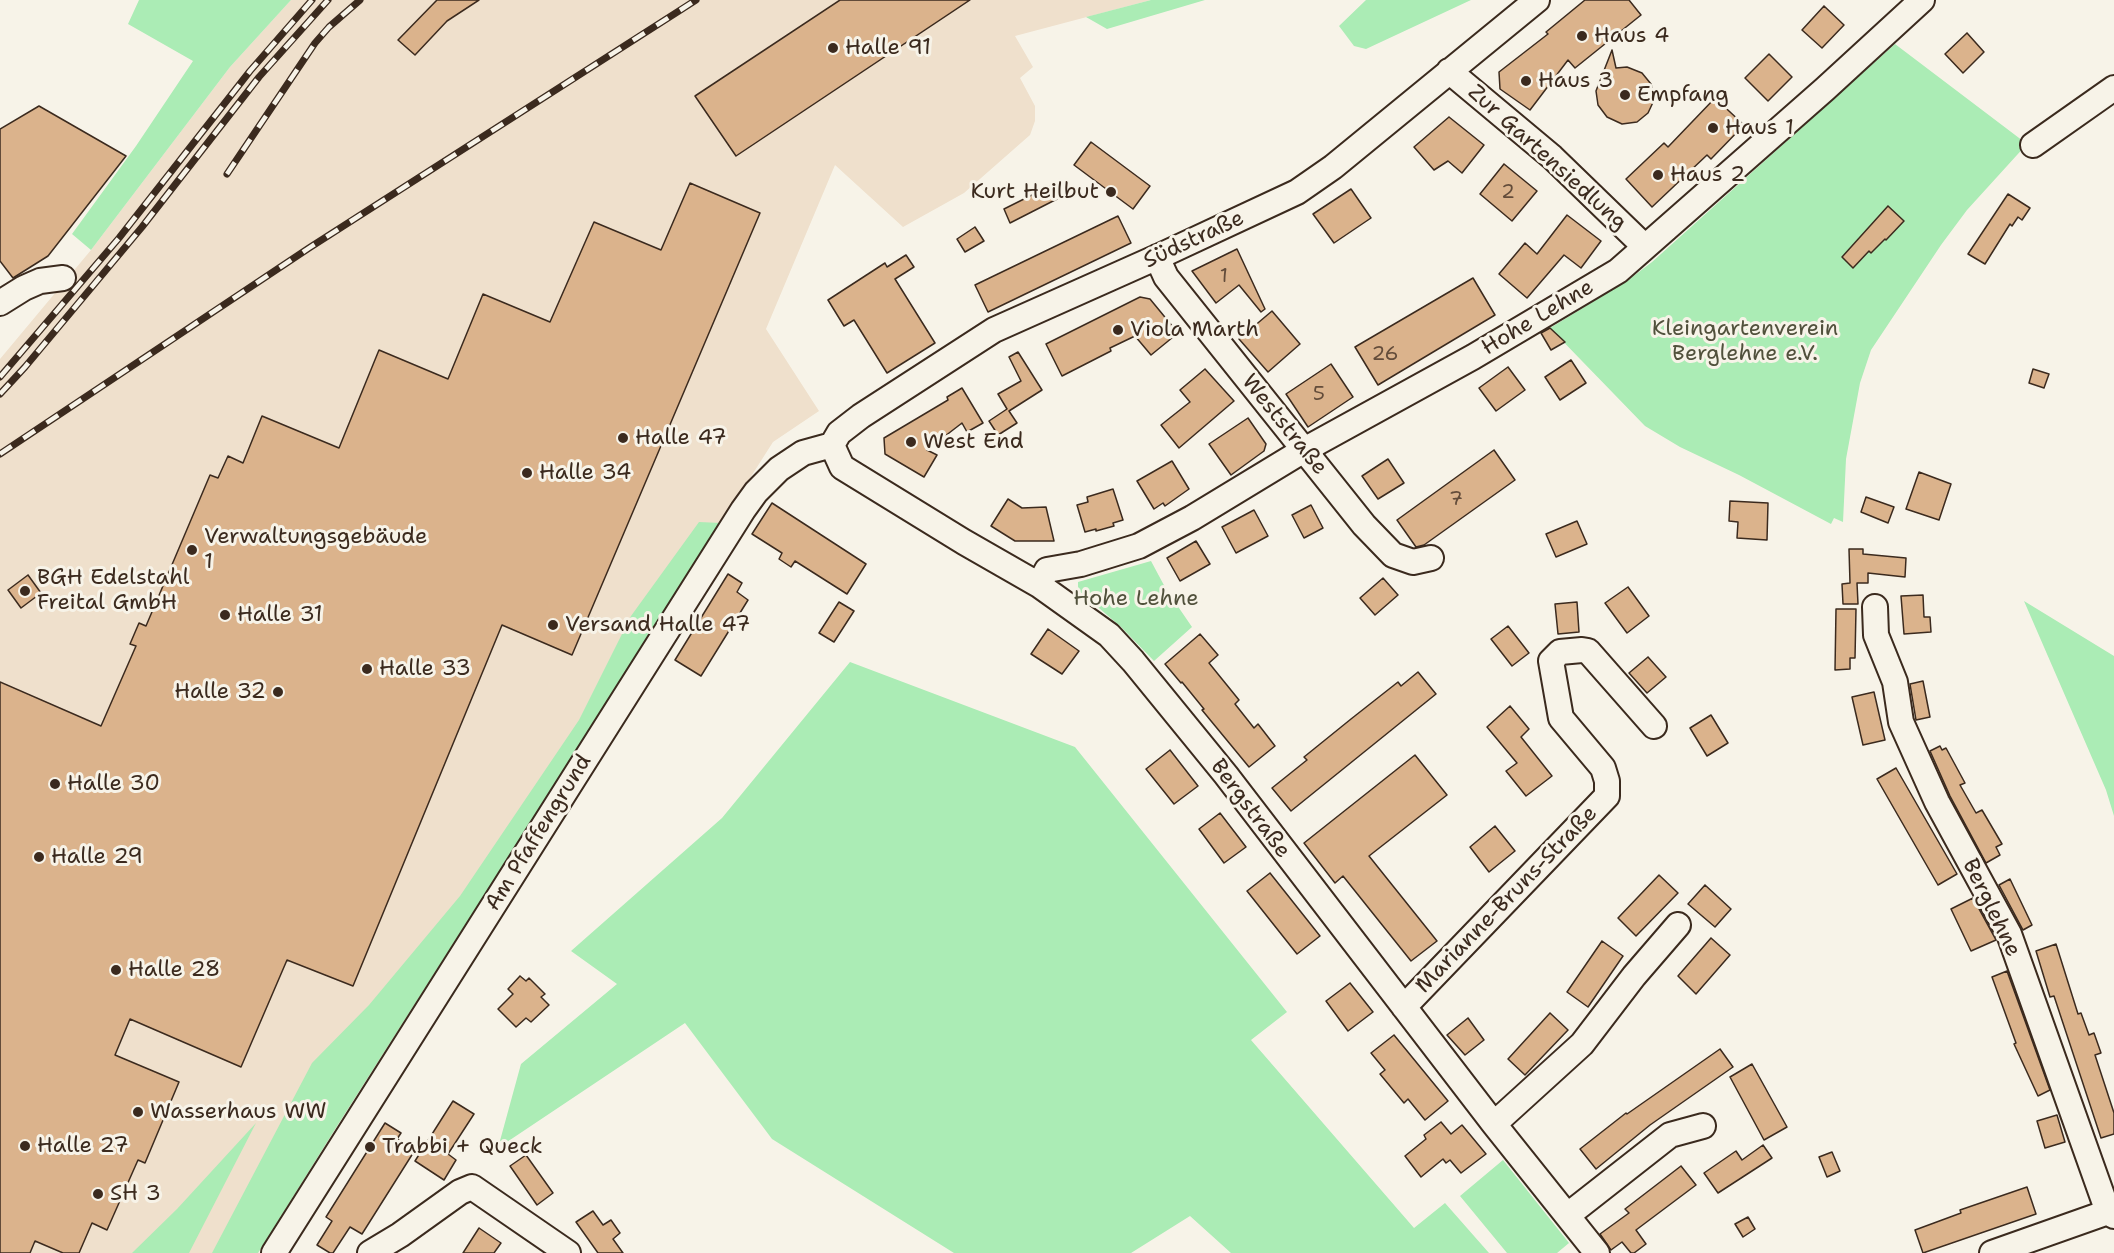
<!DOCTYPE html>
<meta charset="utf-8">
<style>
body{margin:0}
canvas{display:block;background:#f7f3e8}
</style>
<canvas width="2114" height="1253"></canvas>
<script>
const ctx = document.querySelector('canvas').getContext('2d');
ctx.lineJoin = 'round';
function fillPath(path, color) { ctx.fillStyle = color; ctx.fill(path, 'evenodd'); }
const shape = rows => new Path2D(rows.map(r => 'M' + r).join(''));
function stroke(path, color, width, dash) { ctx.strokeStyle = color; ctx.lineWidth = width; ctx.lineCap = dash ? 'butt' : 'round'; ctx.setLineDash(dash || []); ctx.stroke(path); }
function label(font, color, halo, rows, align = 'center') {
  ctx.font = font + ' "Shantell Sans",sans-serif'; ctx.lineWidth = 6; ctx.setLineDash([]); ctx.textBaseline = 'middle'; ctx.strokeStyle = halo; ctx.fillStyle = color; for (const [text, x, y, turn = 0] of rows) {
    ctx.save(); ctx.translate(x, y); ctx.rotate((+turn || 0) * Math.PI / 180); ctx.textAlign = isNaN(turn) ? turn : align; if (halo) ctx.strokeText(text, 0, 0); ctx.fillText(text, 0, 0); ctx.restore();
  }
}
const built = shape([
 [291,0,1151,0,1015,36,1033,67,1020,78,1035,106,1035,121,1030,135,964,193,903,227,835,165,766,329,819,411,773,442,337,1126,258,1253,0,1253,0,359,91,250,230,67]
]);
const green = shape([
 [139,0,291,0,230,67,91,250,72,234,136,146,193,61,128,24],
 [1151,0,1205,0,1107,29,1086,17],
 [1366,0,1471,0,1366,49,1354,46,1339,26],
 [1895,44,2027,144,1967,210,1941,245,1871,350,1860,383,1846,459,1843,522,1834,518,1831,524,1739,475,1680,447,1645,426,1550,328,1627,281,1652,262],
 [699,522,721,523,337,1126,258,1253,212,1253,312,1063,369,1005,460,896,579,720,631,616],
 [1151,561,1166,589,1192,627,1154,661,1121,627,1078,590,1078,582],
 [2024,601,2114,656,2114,816,2106,790],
 [850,662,1075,747,1287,1012,1251,1040,1414,1228,1445,1203,1489,1253,1231,1253,1190,1216,1131,1253,954,1253,772,1139,685,1023,498,1148,521,1064,617,984,571,951,722,818],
 [256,1123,189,1253,132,1253,177,1209],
 [1503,1160,1569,1243,1557,1253,1507,1253,1460,1196]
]);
const building = shape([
 [437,0,479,0,447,21,415,55,398,40,437,0],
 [840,0,970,0,736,156,695,96,840,0],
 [1585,0,1629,0,1641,15,1575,68,1568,60,1530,110,1500,89,1499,72,1548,34,1546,32,1585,0],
 [1824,6,1844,25,1822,48,1802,30,1824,6],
 [1967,33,1984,52,1963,73,1945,54,1967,33],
 [1612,50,1616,68,1627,67,1642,73,1651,84,1655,98,1648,113,1637,122,1622,124,1607,117,1598,105,1596,91,1612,50],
 [1769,54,1792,77,1768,101,1745,78,1769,54],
 [1715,98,1744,125,1711,159,1707,155,1652,207,1626,179,1664,143,1668,147,1715,98],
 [39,106,126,156,48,256,13,278,0,261,0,129,39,106],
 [1449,117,1484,145,1462,173,1448,161,1434,170,1414,147,1449,117],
 [1091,142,1150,186,1133,209,1074,165,1091,142],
 [1504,164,1537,191,1512,221,1480,194,1504,164],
 [690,183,760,213,572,655,502,625,353,986,287,960,241,1067,130,1019,115,1055,179,1082,145,1163,138,1160,107,1230,92,1223,79,1253,63,1253,35,1241,30,1253,0,1253,0,682,101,726,136,646,130,644,139,623,146,626,210,475,218,478,228,456,243,463,262,416,339,448,379,350,448,379,483,294,550,322,594,222,661,250,690,183],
 [1050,186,1057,199,1010,223,1004,209,1050,186],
 [1351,189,1371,218,1334,243,1313,214,1351,189],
 [2008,194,2030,208,2022,220,2018,217,2012,226,2010,224,1985,264,1968,254,2008,194],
 [1888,206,1904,221,1886,240,1885,239,1871,253,1869,251,1853,268,1842,257,1888,206],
 [1567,215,1601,241,1581,268,1564,255,1527,298,1499,274,1525,243,1537,254,1567,215],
 [1118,216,1131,243,988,312,975,285,1118,216],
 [975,227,984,241,965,252,957,239,975,227],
 [1237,249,1265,309,1261,312,1239,285,1216,303,1192,271,1237,249],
 [906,255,914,267,895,279,935,343,887,373,854,320,844,326,828,300,885,263,887,267,906,255],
 [1473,278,1495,315,1378,385,1355,347,1473,278],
 [1140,297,1150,299,1178,333,1151,355,1135,336,1110,348,1111,351,1062,376,1046,344,1140,297],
 [1272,311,1300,344,1268,372,1239,339,1272,311],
 [1550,328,1565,342,1551,350,1541,333,1550,328],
 [1018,352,1042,390,1009,411,1017,423,998,435,989,421,1007,409,998,394,1021,381,1009,357,1018,352],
 [1571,360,1586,383,1560,400,1545,377,1571,360],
 [1331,364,1353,397,1308,427,1286,394,1331,364],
 [1508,367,1525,390,1496,411,1479,388,1508,367],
 [1205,369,1234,401,1179,448,1161,425,1190,402,1180,390,1205,369],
 [2033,369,2049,374,2044,388,2029,383,2033,369],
 [962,388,983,423,967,432,962,423,927,450,937,455,924,477,885,454,884,438,948,400,947,397,962,388],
 [1248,418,1266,444,1264,451,1231,475,1209,444,1248,418],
 [1494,450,1515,480,1424,545,1416,547,1397,520,1494,450],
 [1388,459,1404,483,1378,499,1362,476,1388,459],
 [1172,461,1189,489,1165,506,1163,503,1154,509,1137,481,1172,461],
 [1919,472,1951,484,1939,520,1906,509,1919,472],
 [1113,489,1123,520,1113,523,1114,526,1096,531,1096,529,1085,532,1077,505,1088,502,1087,497,1113,489],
 [1866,497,1894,507,1888,523,1861,512,1866,497],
 [1008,499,1022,508,1046,507,1054,541,1015,541,991,526,1008,499],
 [1730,501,1768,503,1767,540,1737,538,1738,522,1729,521,1730,501],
 [772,503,866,564,847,594,795,561,791,567,779,559,782,553,752,534,772,503],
 [1311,505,1323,528,1304,538,1292,515,1311,505],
 [1254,510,1268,536,1236,553,1222,527,1254,510],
 [1577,521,1587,544,1556,557,1546,534,1577,521],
 [1196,541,1210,564,1180,581,1167,558,1196,541],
 [1849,549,1863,549,1863,554,1906,558,1905,577,1868,573,1868,583,1857,583,1858,604,1843,604,1842,584,1850,583,1849,549],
 [728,574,742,583,737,592,748,600,701,676,675,660,728,574],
 [28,575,41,593,21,608,8,590,28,575],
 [1383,578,1398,595,1375,615,1360,598,1383,578],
 [1628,587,1649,616,1627,633,1605,603,1628,587],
 [1923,595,1924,617,1930,617,1931,632,1904,634,1901,596,1923,595],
 [839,602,854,611,834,642,819,633,839,602],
 [1577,602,1579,632,1558,634,1555,604,1577,602],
 [1836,609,1856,609,1855,658,1850,658,1850,669,1835,670,1836,609],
 [1508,626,1529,653,1512,666,1491,639,1508,626],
 [1048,629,1079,651,1062,674,1031,654,1048,629],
 [1200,634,1218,655,1209,663,1239,700,1235,704,1254,728,1258,724,1275,746,1249,767,1202,710,1204,709,1182,682,1181,683,1165,664,1200,634],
 [1648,657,1666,677,1647,693,1629,673,1648,657],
 [1418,672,1436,694,1291,811,1272,788,1307,760,1304,757,1351,719,1398,682,1401,686,1418,672],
 [1923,681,1930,717,1916,720,1910,684,1923,681],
 [1874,692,1885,740,1863,745,1852,697,1874,692],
 [1510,706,1529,729,1521,737,1552,776,1526,796,1506,771,1517,763,1487,727,1510,706],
 [1711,715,1728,743,1707,756,1690,728,1711,715],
 [1940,746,1942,750,1946,748,1965,783,1960,785,1976,813,1982,810,2002,844,1996,847,2000,855,1986,863,1950,796,1930,751,1940,746],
 [1170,750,1198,786,1174,804,1146,769,1170,750],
 [1415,755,1447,795,1369,856,1437,941,1411,961,1343,876,1335,883,1304,843,1415,755],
 [1896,768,1957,874,1938,885,1877,779,1896,768],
 [1220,813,1246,847,1224,863,1199,829,1220,813],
 [1495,826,1515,851,1489,872,1470,847,1495,826],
 [1270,873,1320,936,1297,954,1247,891,1270,873],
 [1659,875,1678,893,1636,936,1618,918,1659,875],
 [2010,879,2032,925,2023,930,1999,885,2010,879],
 [1705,885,1731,909,1715,927,1688,904,1705,885],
 [1973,898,1996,940,1971,951,1951,909,1973,898],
 [1711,938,1730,955,1696,994,1678,976,1711,938],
 [1602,941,1623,956,1588,1007,1567,992,1602,941],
 [2056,944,2078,1014,2081,1013,2089,1035,2094,1033,2101,1053,2095,1055,2114,1113,2114,1134,2101,1138,2054,996,2050,997,2036,951,2056,944],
 [2007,971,2050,1090,2038,1096,2014,1044,2016,1043,1992,977,2007,971],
 [520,976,526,981,529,978,545,994,541,997,549,1005,531,1022,526,1018,516,1027,498,1009,513,994,508,989,520,976],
 [1350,983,1373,1012,1348,1031,1326,1001,1350,983],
 [1550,1013,1568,1030,1525,1075,1508,1059,1550,1013],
 [1468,1018,1484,1040,1465,1055,1447,1035,1468,1018],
 [1394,1035,1448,1101,1425,1120,1408,1099,1404,1103,1380,1074,1385,1070,1371,1053,1394,1035],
 [1720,1049,1733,1067,1650,1125,1596,1169,1580,1149,1626,1113,1627,1114,1720,1049],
 [1752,1064,1787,1127,1764,1140,1730,1077,1752,1064],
 [453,1101,474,1114,448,1154,456,1160,444,1180,415,1161,453,1101],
 [2057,1115,2065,1142,2045,1148,2037,1121,2057,1115],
 [1441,1122,1451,1134,1462,1125,1486,1154,1461,1173,1450,1160,1446,1163,1443,1159,1421,1177,1405,1156,1426,1139,1424,1135,1441,1122],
 [385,1123,401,1133,397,1139,415,1150,362,1234,350,1227,333,1253,330,1253,317,1245,332,1221,326,1217,385,1123],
 [1763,1145,1772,1158,1718,1193,1704,1173,1736,1151,1742,1160,1763,1145],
 [1832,1152,1840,1171,1827,1177,1819,1157,1832,1152],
 [526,1155,553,1193,537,1205,510,1166,526,1155],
 [1681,1166,1696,1185,1636,1230,1646,1244,1634,1253,1631,1253,1622,1242,1611,1250,1600,1234,1629,1213,1625,1209,1681,1166],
 [2027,1187,2036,1214,1923,1253,1915,1230,1961,1213,1960,1210,2027,1187],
 [593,1211,603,1225,611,1220,620,1233,613,1239,623,1253,598,1253,576,1222,593,1211],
 [1748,1217,1755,1229,1743,1237,1735,1224,1748,1217],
 [479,1228,501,1243,494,1253,463,1253,479,1228]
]);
const minor = shape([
 [1449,71,1552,157,1644,246],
 [2033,145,2114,88],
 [1157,257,1166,277,1364,525,1393,555,1413,562,1431,558],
 [0,303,24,288,40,281,63,278],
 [832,445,842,467,964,542,1039,585,1109,635,1133,661,1226,775,1494,1124,1597,1253],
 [832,445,839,433,861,416,994,330,1162,255,1297,192,1333,167,1537,0],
 [1039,585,1047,570,1081,564,1139,546,1192,518,1304,450,1473,357,1618,271,1825,89,1922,0],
 [1875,607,1876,635,1895,682,1901,722,1937,802,2009,934,2108,1212],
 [1404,1007,1607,796,1607,781,1603,768,1561,718,1551,661,1560,652,1582,650,1588,651,1654,726],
 [1494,1124,1582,1044,1634,976,1678,925],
 [1568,1215,1670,1135,1703,1126],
 [274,1253,743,510,756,492,779,469,803,453,832,445],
 [370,1253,400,1235,460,1192,472,1187,568,1253],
 [1992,1253,2108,1212,2114,1216]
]);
const rail = shape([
 [227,174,315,43,329,27,360,0],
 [0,377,119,238,250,71,312,0],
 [0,394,25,367,142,227,259,77,328,0],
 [0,454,309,248,696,0]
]);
const markers = [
 [1582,36,6,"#3b2a1e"],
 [833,48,6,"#3b2a1e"],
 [1526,81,6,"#3b2a1e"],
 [1625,95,6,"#3b2a1e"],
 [1713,128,6,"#3b2a1e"],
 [1658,175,6,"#3b2a1e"],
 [1111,192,6,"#3b2a1e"],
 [1118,330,6,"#3b2a1e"],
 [623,438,6,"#3b2a1e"],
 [911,442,6,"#3b2a1e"],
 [527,473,6,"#3b2a1e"],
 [192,550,6,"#3b2a1e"],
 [25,591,6,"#3b2a1e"],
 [225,615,6,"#3b2a1e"],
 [553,625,6,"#3b2a1e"],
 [367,669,6,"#3b2a1e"],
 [278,692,6,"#3b2a1e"],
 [55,784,6,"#3b2a1e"],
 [39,857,6,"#3b2a1e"],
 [116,970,6,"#3b2a1e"],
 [138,1112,6,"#3b2a1e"],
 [25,1146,6,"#3b2a1e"],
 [370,1147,6,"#3b2a1e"],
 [98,1194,6,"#3b2a1e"]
];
const numberNames = [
 ["2",1508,193],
 ["1",1224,277],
 ["26",1385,355],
 ["5",1319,395],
 ["7",1456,500]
];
const poiNames = [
 ["Haus 4",1594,36],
 ["Halle 91",845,48],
 ["Haus 3",1538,81],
 ["Empfang",1637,95],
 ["Haus 1",1725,128],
 ["Haus 2",1670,175],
 ["Kurt Heilbut",1099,192,"right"],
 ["Viola Marth",1130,330],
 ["Halle 47",635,438],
 ["West End",923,442],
 ["Halle 34",539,473],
 ["Verwaltungsgebäude",204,537],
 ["1",204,562],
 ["BGH Edelstahl",37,578],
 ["Freital GmbH",37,603],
 ["Halle 31",237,615],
 ["Versand Halle 47",565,625],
 ["Halle 33",379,669],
 ["Halle 32",266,692,"right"],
 ["Halle 30",67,784],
 ["Halle 29",51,857],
 ["Halle 28",128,970],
 ["Wasserhaus WW",150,1112],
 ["Halle 27",37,1146],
 ["Trabbi + Queck",382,1147],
 ["SH 3",110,1194]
];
const streetNames = [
 ["Zur Gartensiedlung",1547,158,42],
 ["Südstraße",1194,240,-25],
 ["Hohe Lehne",1538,318,-31],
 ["Weststraße",1284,425,51],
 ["Bergstraße",1250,809,53],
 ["Am Pfaffengrund",539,833,-58],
 ["Marianne-Bruns-Straße",1507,900,-46],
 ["Berglehne",1991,908,64]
];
const parkNames = [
 ["Kleingartenverein",1745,329],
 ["Berglehne e.V.",1745,354],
 ["Hohe Lehne",1136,599]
];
fillPath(built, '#efe0cc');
fillPath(green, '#abecb5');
fillPath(building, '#dbb38c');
stroke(building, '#3b2a1e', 1.5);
stroke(minor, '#3b2a1e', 28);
stroke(minor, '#f7f3e8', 24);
stroke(rail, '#3b2a1e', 7);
stroke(rail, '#f7f3e8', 4.5, [14]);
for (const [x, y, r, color] of markers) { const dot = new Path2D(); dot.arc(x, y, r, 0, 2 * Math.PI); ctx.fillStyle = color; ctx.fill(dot); stroke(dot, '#f7f3e8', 2); }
label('20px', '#634c3a', null, numberNames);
label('22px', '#3b2a1e', '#f7f3e8', poiNames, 'left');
label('22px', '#3b2a1e', '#f7f3e8', streetNames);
label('22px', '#51513c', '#f7f3e8', parkNames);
</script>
